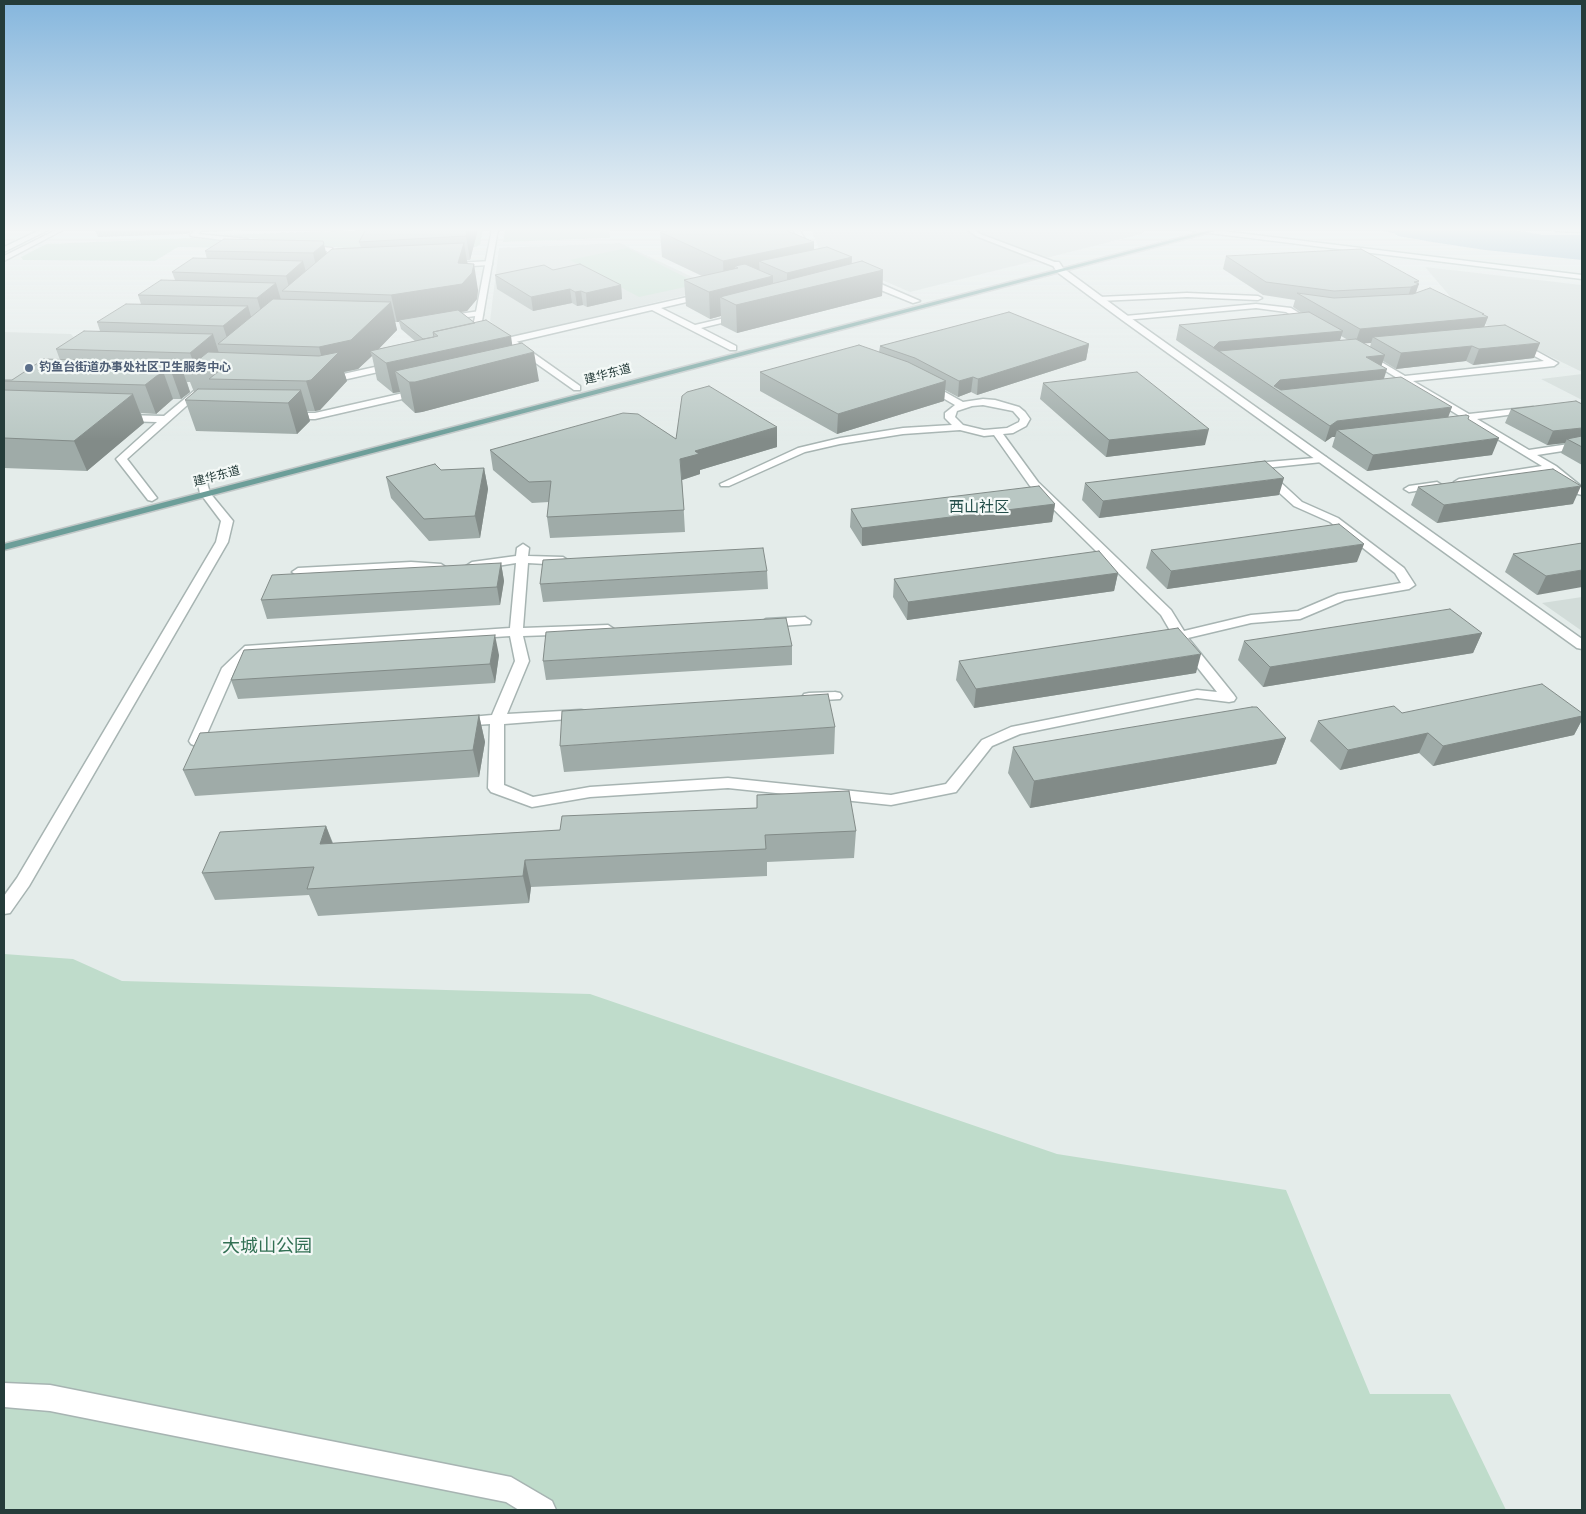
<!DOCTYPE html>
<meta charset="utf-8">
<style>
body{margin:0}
#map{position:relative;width:1586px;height:1514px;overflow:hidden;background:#e4ecea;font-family:"Nunito Sans",sans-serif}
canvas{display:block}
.frame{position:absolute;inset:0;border:5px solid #253c3a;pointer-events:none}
</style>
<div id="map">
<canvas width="1586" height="1514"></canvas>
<div class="frame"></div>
</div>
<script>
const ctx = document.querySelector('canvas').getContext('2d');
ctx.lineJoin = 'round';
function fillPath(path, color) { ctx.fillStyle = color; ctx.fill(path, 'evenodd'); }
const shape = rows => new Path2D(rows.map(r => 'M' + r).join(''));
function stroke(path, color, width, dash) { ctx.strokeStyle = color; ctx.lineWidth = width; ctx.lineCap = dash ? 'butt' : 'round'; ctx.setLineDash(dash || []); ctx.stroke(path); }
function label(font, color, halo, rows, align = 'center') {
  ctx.font = font + ' "Nunito Sans","Noto Sans SC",sans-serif'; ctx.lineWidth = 4.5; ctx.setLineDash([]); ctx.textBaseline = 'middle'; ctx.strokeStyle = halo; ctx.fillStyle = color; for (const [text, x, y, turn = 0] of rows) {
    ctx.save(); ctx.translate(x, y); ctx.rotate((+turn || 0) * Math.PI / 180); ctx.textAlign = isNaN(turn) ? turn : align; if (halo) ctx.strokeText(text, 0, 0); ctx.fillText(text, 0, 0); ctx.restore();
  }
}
const built = shape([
 [811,229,1145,229,1142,234,910,292,821,254],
 [620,243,716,288,508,337,490,321,499,248],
 [1425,267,1582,285,1582,372,1466,315],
 [4,332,71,334,75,339,95,340,4,396],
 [1582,374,1582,400,1541,379],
 [1582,597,1582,631,1542,603]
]);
const green = shape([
 [394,229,483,229,480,245,475,247,363,250,221,235],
 [505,229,609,229,610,238,503,242],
 [191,238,237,242,229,248,178,247,155,261,23,260,21,257,46,244],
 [627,248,699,284,639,297,570,260],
 [4,954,73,959,122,981,590,994,1057,1154,1286,1190,1370,1394,1450,1394,1506,1510,4,1510]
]);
const water = shape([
 [1375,229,1509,229,1543,235,1580,235,1582,236,1582,260,1485,250,1432,242,1398,236,1393,233]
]);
const lane = shape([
 [196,229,202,229,198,234,247,239,250,241,247,243,191,236,190,235,196,229],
 [967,229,974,229,980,234,1060,264,1053,266,976,236,967,229],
 [305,245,332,248,339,272,332,270,327,251,303,248,303,246,305,245],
 [492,261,492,265,489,265,455,267,451,265,455,263,492,261],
 [705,293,708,293,708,297,661,308,695,325,742,314,742,318,701,328,736,346,736,350,730,350,652,310,494,347,490,344,494,341,705,293],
 [1187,293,1258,296,1262,298,1258,300,1187,297,1099,301,1095,299,1099,297,1187,293],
 [1256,304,1291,308,1315,323,1308,325,1286,312,1256,308,1125,320,1121,318,1125,316,1256,304],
 [480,311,483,311,483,315,445,320,441,318,445,316,480,311],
 [1518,341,1558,363,1554,366,1413,381,1469,414,1533,407,1533,411,1530,412,1477,419,1529,450,1582,442,1582,448,1537,455,1556,466,1582,487,1582,495,1578,494,1550,471,1455,484,1454,482,1459,479,1542,466,1361,356,1368,354,1405,376,1544,361,1515,346,1514,344,1518,341],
 [393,363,397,366,396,368,325,384,320,381,325,378,393,363],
 [927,382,963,402,983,399,995,400,1019,407,1025,412,1030,419,1026,426,1013,433,1003,434,1038,482,1171,610,1184,631,1251,615,1298,611,1338,594,1401,583,1395,573,1330,522,1294,506,1252,468,1251,466,1252,464,1256,463,1326,457,1327,459,1326,461,1322,462,1265,468,1302,502,1338,518,1404,568,1415,585,1409,589,1345,600,1300,619,1251,623,1188,638,1234,695,1236,698,1234,701,1229,702,1197,698,1020,734,992,746,956,792,891,805,728,788,590,797,532,807,491,792,488,788,490,724,460,726,455,725,453,722,455,719,460,718,492,715,515,661,510,636,254,653,235,670,206,736,222,737,224,740,222,743,196,746,191,744,189,741,222,668,245,646,510,628,516,563,472,570,466,566,472,562,516,556,517,548,523,544,529,548,528,556,563,557,569,561,563,565,528,563,523,628,608,625,614,629,608,633,523,636,529,661,507,714,581,710,586,711,588,714,586,717,581,718,504,724,504,785,533,797,590,787,728,778,891,795,946,784,982,740,1011,727,1197,690,1217,692,1175,639,1161,615,1030,486,994,435,984,436,960,430,903,434,840,444,805,452,729,486,721,486,720,484,798,448,840,438,903,428,952,425,945,418,945,413,955,405,924,387,924,383,927,382],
 [983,405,1013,411,1020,419,1019,422,1007,428,984,430,963,425,955,417,957,411,972,406,983,405],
 [200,386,203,387,203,391,127,459,157,498,152,501,148,500,116,459,157,422,123,421,118,418,123,415,164,416,200,386],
 [421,389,426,392,424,394,315,419,289,419,284,416,289,413,315,413,421,389],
 [1437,482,1442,485,1441,487,1409,492,1404,489,1409,486,1437,482],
 [411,562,441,564,447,568,441,572,411,570,298,576,292,572,298,568,411,562],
 [805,617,811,621,810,624,766,627,760,623,766,619,805,617],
 [835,692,840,693,842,696,840,699,809,701,804,700,802,697,804,694,809,693,835,692]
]);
const street = shape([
 [58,229,65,229,4,261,4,256,58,229],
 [492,229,498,229,482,321,512,338,580,386,580,390,574,390,506,342,474,322,492,229],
 [793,229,799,229,812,252,811,254,805,254,793,229],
 [1553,229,1582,229,1582,232,1556,231,1553,229],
 [1053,262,1059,262,1063,268,1128,316,1582,639,1582,649,1577,648,1122,320,1057,272,1052,264,1053,262],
 [861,278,867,278,920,301,913,303,861,282,861,278],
 [203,482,207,483,210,493,233,521,228,542,29,886,10,913,4,914,4,896,17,878,216,542,221,521,200,493,198,485,203,482],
 [4,1383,50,1385,511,1477,552,1501,556,1510,519,1510,506,1502,50,1411,4,1407,4,1383]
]);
const secondary = shape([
 [42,229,50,229,4,252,4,247,42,229],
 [1190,229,1206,229,1582,275,1582,279,1193,231,1190,229]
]);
const primary = shape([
 [1214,229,1223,229,4,550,4,544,1214,229]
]);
const wall = shape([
 [95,229,194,229,187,234,98,237],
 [201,229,268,229,205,232,202,232],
 [366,229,478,229,470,260,467,260,468,264,478,290,477,299,467,311,461,312,475,323,512,345,539,381,422,412,415,413,402,401,400,392,393,393,377,380,372,356,358,369,344,372,347,381,320,410,315,411,307,411,310,421,297,434,196,431,185,400,194,392,190,382,187,382,190,392,181,399,173,399,156,414,141,413,144,423,87,471,4,468,4,380,12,380,60,360,56,349,100,331,97,322,141,304,138,295,175,280,172,272,207,259,205,251,224,239,326,255,361,248,359,242],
 [395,322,399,322,401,329,415,341,378,349,397,330],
 [660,232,814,242,814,250,852,257,851,264,883,270,882,296,737,333,721,325,721,316,710,319,686,306,684,280,702,276,662,257],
 [1226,256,1419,281,1416,293,1488,317,1484,327,1534,358,1473,365,1466,361,1396,369,1383,361,1381,366,1384,379,1449,417,1469,416,1468,420,1492,455,1367,471,1332,447,1335,437,1332,437,1325,442,1176,340,1179,325,1302,313,1293,307,1295,300,1263,295,1223,269],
 [1341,336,1348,340,1340,340],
 [1364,343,1371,343,1370,347],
 [553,270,621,285,622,299,587,307,583,305,577,306,572,303,533,311,497,289,495,275],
 [1089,344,1086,360,977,395,971,392,958,397,945,390,944,401,837,434,760,391,760,372,879,352,880,346],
 [1043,383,1205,445,1106,457,1040,399],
 [1582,404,1582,465,1561,453,1565,443,1547,445,1505,423,1511,409],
 [777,427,777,447,700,470,700,474,682,480,685,532,550,538,547,517,549,502,532,503,493,470,490,450,676,439],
 [484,468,488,489,480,538,429,541,391,498,386,477,441,470],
 [1085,483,1279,495,1099,518,1082,500],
 [1418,487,1573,504,1437,523,1411,505],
 [1055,504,1052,522,862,546,850,527,851,509],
 [1582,543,1537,595,1505,572,1513,554],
 [1151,550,1357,562,1167,589,1146,568],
 [501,563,504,581,500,605,267,619,261,600],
 [767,571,768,589,543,602,540,584],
 [1118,573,1114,591,907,620,893,597,894,579],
 [1482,633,1473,653,1263,687,1238,660,1244,641],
 [792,646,792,665,546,680,543,661],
 [499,655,495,683,238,699,231,680],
 [959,661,1196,673,974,708,956,680],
 [1402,713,1582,713,1582,720,1574,735,1433,766,1419,753,1340,770,1310,741,1318,721],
 [479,715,485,742,479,777,195,796,183,770],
 [835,727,834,754,564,772,560,746],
 [1286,738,1276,764,1030,808,1008,773,1013,747],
 [757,795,856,831,854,858,767,862,767,876,531,887,529,903,318,916,309,895,215,900,202,873,326,826,333,843,560,830,757,808]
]);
const shadedWall = shape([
 [186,229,194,229,187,234],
 [468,229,478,229,470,260,466,236],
 [814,242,814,266,852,257,851,277,883,270,882,296,737,333,736,305,720,297,721,316,710,319,709,292,773,276,773,296,787,293,787,273,759,261,760,279,735,266,736,284,724,287,723,261],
 [464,243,468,268,474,264,478,290,477,299,467,311,401,321,399,320,399,322,397,322,391,295],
 [324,244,330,269,319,279,313,253],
 [303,261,310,287,290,291,286,276],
 [276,283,284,310,265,325,257,298],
 [1419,284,1414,297,1407,300,1411,287],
 [621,285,622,299,587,307,586,293],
 [570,289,572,303,533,311,531,297],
 [581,291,583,305,577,306,575,292],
 [391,302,397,330,374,354,370,351,372,356,358,369,344,372,347,381,320,410,315,411,306,381,324,367,319,347],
 [248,306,256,334,229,344,223,326],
 [1484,314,1483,318,1488,317,1482,332,1373,337,1371,343,1355,344,1360,329],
 [1343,331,1338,346,1226,356,1213,348,1219,342],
 [213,334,222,363,196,370,190,353],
 [511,336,514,357,534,352,539,381,422,412,415,413,409,382,395,371,400,392,393,393,386,363],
 [1540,343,1534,358,1473,365,1479,349],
 [1089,344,1086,360,977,395,978,379],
 [1472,346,1466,361,1396,369,1401,353],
 [1385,355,1380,370,1387,369,1382,385,1285,395,1274,386,1280,380,1366,357],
 [180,363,190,392,181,399,171,371],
 [163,371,173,399,156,414,145,385],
 [973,377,971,392,958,397,959,381],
 [946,381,944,401,837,434,838,414],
 [301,390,310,421,297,434,288,403],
 [133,394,144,423,87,471,74,441],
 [1452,407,1446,423,1337,430,1335,437,1332,437,1325,442,1330,426,1337,421],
 [777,427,777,447,700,470,700,474,682,480,680,459,695,451],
 [1582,428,1582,441,1567,439,1565,443,1547,445,1553,431],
 [1209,429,1205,445,1106,457,1109,440],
 [1499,438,1492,455,1367,471,1373,455],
 [484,468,488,489,480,538,475,516],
 [1284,478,1279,495,1099,518,1103,501],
 [1581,486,1573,504,1437,523,1444,505],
 [1055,504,1052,522,862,546,862,528],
 [1364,544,1357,562,1167,589,1171,571],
 [501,563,504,581,500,605,497,587],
 [1582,570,1582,587,1537,595,1546,576],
 [1118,573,1114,591,907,620,908,602],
 [1482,633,1473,653,1263,687,1270,667],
 [495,635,499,655,495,683,490,664],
 [1201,654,1196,673,974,708,976,689],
 [479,715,485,742,479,777,473,750],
 [1582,716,1582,720,1574,735,1433,766,1443,746],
 [1428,733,1419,753,1340,770,1348,750],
 [1286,738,1276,764,1030,808,1034,781],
 [326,826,336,853,320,844],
 [525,860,531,887,529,903,523,876]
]);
const building = shape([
 [366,229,468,229,466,236,359,242,366,229],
 [677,229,783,229,814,242,723,261,660,232,677,229],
 [224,239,323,241,324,244,313,253,205,251,224,239],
 [464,243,458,263,474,264,472,273,462,284,391,295,282,291,332,249,464,243],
 [827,247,852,257,787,273,759,261,827,247],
 [1361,249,1419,281,1414,282,1419,284,1411,287,1334,291,1266,282,1226,256,1361,249],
 [193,258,303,261,286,276,172,272,193,258],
 [862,261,883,270,736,305,720,297,862,261],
 [580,264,621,285,586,293,581,291,575,292,570,289,531,297,495,275,544,265,553,270,580,264],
 [745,264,773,276,709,292,684,280,738,268,735,266,745,264],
 [161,280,276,283,257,298,138,295,161,280],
 [1430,288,1484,314,1482,314,1488,317,1360,329,1297,293,1334,298,1413,294,1430,288],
 [273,299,391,302,351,340,319,347,218,344,273,299],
 [126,304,248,306,223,326,97,322,126,304],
 [458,310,475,323,433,332,434,337,423,339,399,320,458,310],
 [1009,312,1089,344,978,379,973,377,959,381,915,358,880,346,1009,312],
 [1309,312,1343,331,1219,342,1214,347,1219,351,1179,325,1309,312],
 [486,320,511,336,386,363,370,351,438,336,433,332,486,320],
 [1505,325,1540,343,1479,349,1472,346,1401,353,1373,337,1505,325],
 [84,331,213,334,190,353,56,349,84,331],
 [1356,339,1385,355,1366,357,1387,369,1280,380,1274,386,1281,390,1401,377,1452,407,1337,421,1330,426,1219,351,1356,339],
 [522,343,534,352,415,382,409,382,395,371,522,343],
 [859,345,908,362,946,381,838,414,760,372,859,345],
 [208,352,319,356,339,352,311,380,306,381,209,379,219,371,186,370,208,352],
 [44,359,180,363,171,371,163,371,145,385,4,381,4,380,12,380,44,359],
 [1137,372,1209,429,1109,440,1043,383,1137,372],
 [709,386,777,427,695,451,699,454,680,459,684,510,547,517,551,481,529,482,490,450,623,413,638,414,676,439,682,396,687,392,709,386],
 [198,389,301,390,288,403,185,400,198,389],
 [4,390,133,394,74,441,4,438,4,390],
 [1576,401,1582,404,1582,428,1553,431,1511,409,1576,401],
 [1466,415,1469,416,1468,419,1499,438,1373,455,1337,430,1466,415],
 [1582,436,1582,447,1567,439,1582,436],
 [1265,461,1284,478,1103,501,1085,483,1265,461],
 [435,464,441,470,484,468,475,516,424,519,386,477,435,464],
 [1553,469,1581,486,1444,505,1418,487,1553,469],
 [1039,486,1055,504,862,528,851,509,1039,486],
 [1339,524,1364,544,1171,571,1151,550,1339,524],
 [1582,543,1582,570,1546,576,1513,554,1582,543],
 [763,548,767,571,540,584,543,560,763,548],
 [1099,551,1118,573,908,602,894,579,1099,551],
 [501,563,497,587,261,600,272,575,501,563],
 [1450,609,1482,633,1270,667,1244,641,1450,609],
 [786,618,792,646,543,661,546,632,786,618],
 [1178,628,1201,654,976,689,959,661,1178,628],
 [495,635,490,664,231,680,244,650,495,635],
 [1542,684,1582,713,1582,716,1443,746,1428,733,1348,750,1318,721,1394,706,1402,713,1542,684],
 [828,694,835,727,560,746,562,711,828,694],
 [1252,707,1257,707,1286,738,1034,781,1013,747,1252,707],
 [479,715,473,750,183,770,200,733,479,715],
 [849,791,856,831,765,835,766,849,525,860,523,876,307,889,314,867,202,873,220,832,326,826,320,844,560,830,562,816,757,808,757,795,849,791]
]);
const markers = [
 [29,368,5,"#5c6f8a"]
];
const farServicenames = [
 ["钓鱼台街道办事处社区卫生服务中心",39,368]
];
const farStreetnames = [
 ["建华东道",608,375,-15],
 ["建华东道",217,477,-15]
];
const farQuarternames = [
 ["西山社区",979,508]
];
const nearParknames = [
 ["大城山公园",267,1248]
];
fillPath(built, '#d2dcd9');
fillPath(green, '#bfdccb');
fillPath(water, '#90bacd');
stroke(lane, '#a7b4b2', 3);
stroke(street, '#a7b4b2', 3);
stroke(secondary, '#a3b7b3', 3);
stroke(primary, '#c2c8c8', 3);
fillPath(lane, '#fff');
fillPath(street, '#fff');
fillPath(secondary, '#fff');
fillPath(primary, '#6c9e99');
fillPath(wall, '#9faba8');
fillPath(shadedWall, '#828b88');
fillPath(building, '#b9c7c3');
stroke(building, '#828b88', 1);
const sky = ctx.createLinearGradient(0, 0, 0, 441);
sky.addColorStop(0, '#85b6dd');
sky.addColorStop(0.52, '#f3f6f6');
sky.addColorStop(1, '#f3f6f600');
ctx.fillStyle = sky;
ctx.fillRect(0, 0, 1586, 441);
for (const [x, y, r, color] of markers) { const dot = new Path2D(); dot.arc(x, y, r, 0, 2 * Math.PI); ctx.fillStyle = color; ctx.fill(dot); stroke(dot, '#f4f9f7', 2); }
label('bold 12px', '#4e5e75', '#f4f9f7', farServicenames, 'left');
label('12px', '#253c3a', '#f4f9f7', farStreetnames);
label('15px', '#224d49', '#f4f9f7', farQuarternames);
label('18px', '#327054', '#f4f9f7', nearParknames);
</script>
